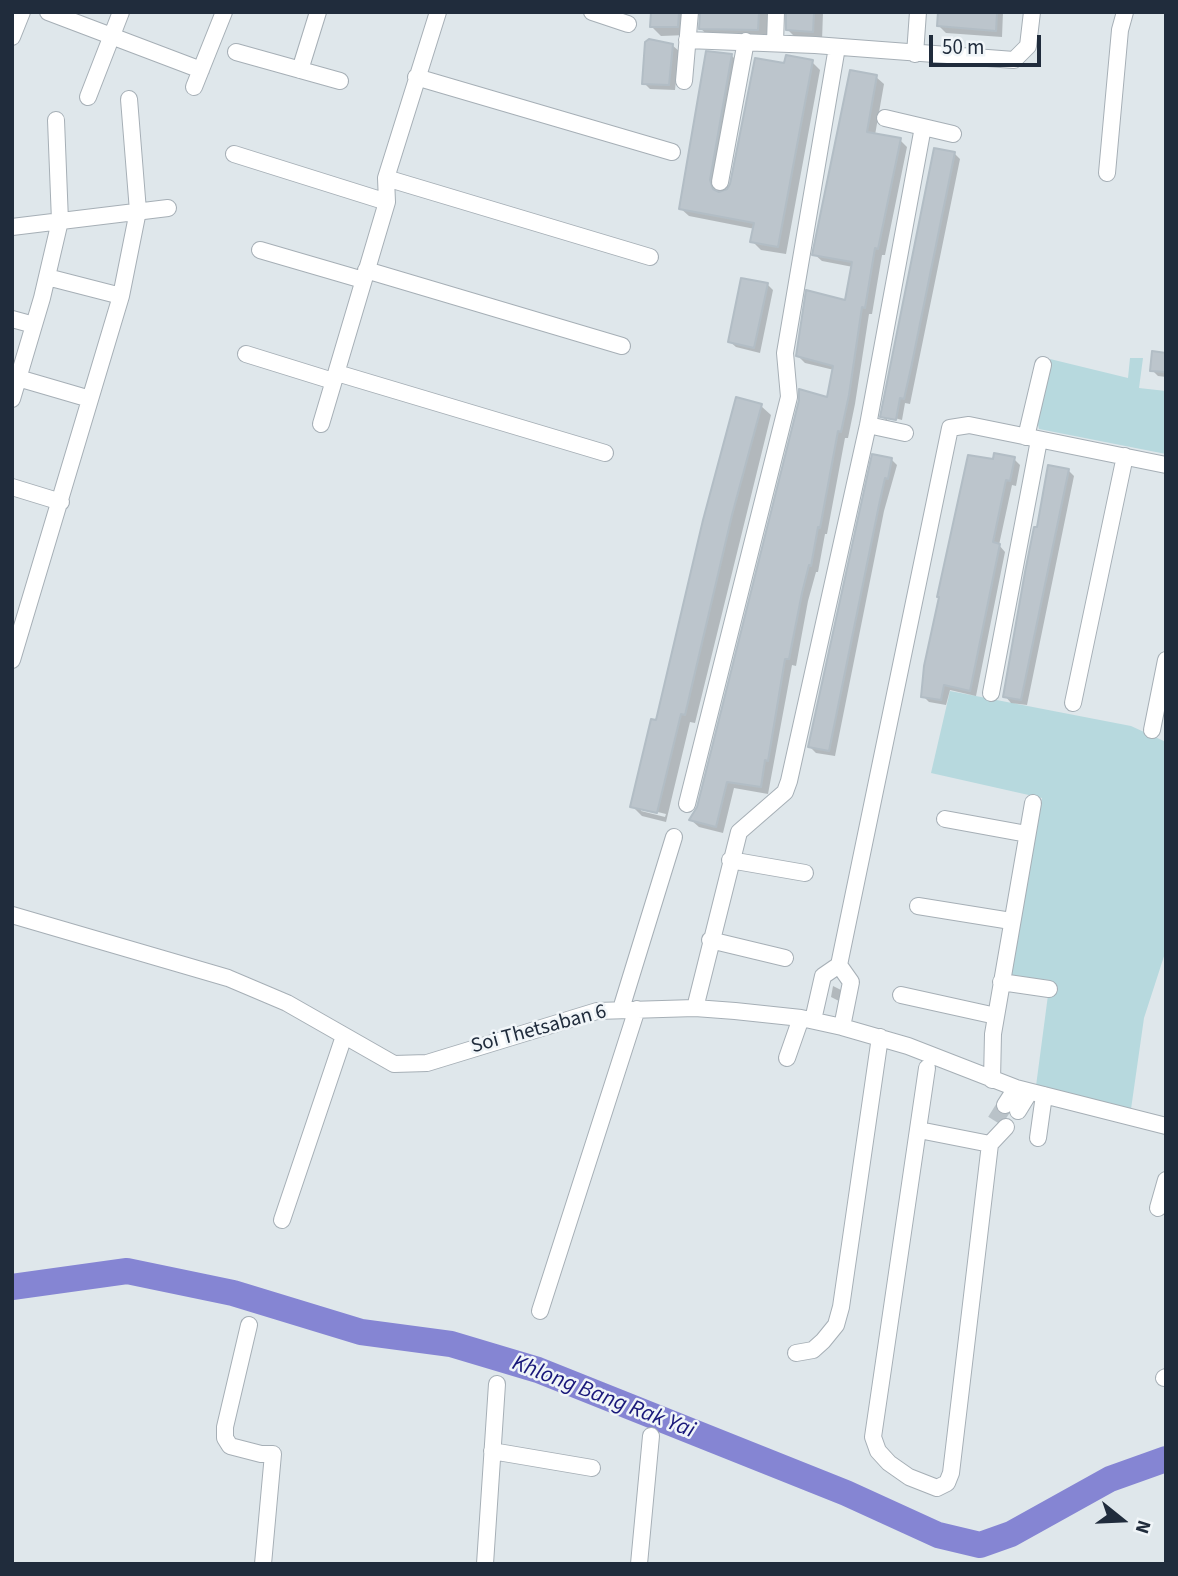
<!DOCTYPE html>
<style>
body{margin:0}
#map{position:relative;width:1178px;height:1576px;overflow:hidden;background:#dfe7eb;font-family:"Source Sans 3",sans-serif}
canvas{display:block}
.frame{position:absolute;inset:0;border:14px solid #202c3c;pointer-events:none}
.north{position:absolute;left:1087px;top:1485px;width:70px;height:70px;-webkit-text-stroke:5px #f0f5f8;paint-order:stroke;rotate:108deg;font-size:19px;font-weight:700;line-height:28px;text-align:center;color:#202c3c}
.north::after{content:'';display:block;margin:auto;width:24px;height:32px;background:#202c3c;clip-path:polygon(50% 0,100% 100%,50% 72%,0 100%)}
.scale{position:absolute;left:929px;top:35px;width:112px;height:32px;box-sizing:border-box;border:4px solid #202c3c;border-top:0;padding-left:9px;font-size:21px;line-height:24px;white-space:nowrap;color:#202c3c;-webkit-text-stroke:5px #f0f5f8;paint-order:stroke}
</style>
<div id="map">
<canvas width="1178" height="1576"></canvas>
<div class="frame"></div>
<div class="north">N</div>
<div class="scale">50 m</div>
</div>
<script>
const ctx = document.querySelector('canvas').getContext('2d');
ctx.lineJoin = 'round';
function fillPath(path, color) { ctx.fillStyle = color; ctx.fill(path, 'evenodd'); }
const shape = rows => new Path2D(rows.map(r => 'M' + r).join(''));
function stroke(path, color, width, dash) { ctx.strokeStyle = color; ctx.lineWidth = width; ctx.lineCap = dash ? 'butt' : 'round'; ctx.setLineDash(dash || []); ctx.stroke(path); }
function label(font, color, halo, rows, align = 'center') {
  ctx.font = font + ' "Source Sans 3",sans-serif'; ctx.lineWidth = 5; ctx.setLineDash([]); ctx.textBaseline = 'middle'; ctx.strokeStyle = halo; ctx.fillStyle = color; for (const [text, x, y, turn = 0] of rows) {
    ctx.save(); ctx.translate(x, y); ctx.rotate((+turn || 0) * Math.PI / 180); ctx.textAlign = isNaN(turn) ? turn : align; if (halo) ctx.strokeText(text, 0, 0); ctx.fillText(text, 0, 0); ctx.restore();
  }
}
const green = shape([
 [1130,358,1143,358,1139,388,1166,391,1166,454,1039,429,1037,420,1050,359,1128,378],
 [950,691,1131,726,1166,742,1166,950,1144,1018,1131,1109,1036,1086,1050,980,1011,977,1042,798,931,773]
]);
const shadow = shape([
 [652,12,697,12,687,35,661,36,651,26],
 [701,12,769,12,767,39,711,38,701,29],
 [789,12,823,12,822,41,797,39,788,30],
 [939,12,1003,12,1002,37,946,33,939,26],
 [672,45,679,51,675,90,650,89,644,83],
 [732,56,740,64,719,194,729,191,785,65,812,62,820,70,786,254,761,250,752,241,755,229,689,216,680,208],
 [876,77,884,84,875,135,900,140,907,147,885,255,882,255,872,314,869,314,855,404,848,438,845,438,827,534,825,534,818,572,816,572,808,601,796,666,792,665,768,794,734,788,723,833,699,827,691,820,699,807,829,399,834,370,805,363,798,356,847,302,853,267,822,261,814,254],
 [954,153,960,159,910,404,905,403,902,420,887,416,887,420,902,425,888,422,882,416],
 [767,284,773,290,760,353,736,347,729,341],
 [1166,355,1166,377,1158,376,1152,370],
 [761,406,771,415,695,723,690,722,666,822,642,816,632,806],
 [641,808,666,814,665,817,641,811],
 [874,456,891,459,897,465,884,511,835,756,816,753,810,747],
 [1014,459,1020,465,1016,486,1012,485,999,545,1005,552,976,696,950,690,946,705,929,702,923,696,995,461],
 [1068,470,1074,476,1027,705,1011,703,1005,696,1039,529],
 [833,986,841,990,839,1001,831,997]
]);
const river = shape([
 [12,1287,127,1271,233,1293,361,1332,451,1344,538,1370,846,1493,938,1535,980,1545,1011,1534,1110,1479,1166,1459]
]);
const building = shape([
 [651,12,679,12,678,27,650,27,651,12],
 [700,12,759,12,758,30,699,29,700,12],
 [786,12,814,12,813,32,786,30,786,12],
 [938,12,997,13,996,31,937,26,938,12],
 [649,39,673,44,669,85,642,84,645,42,649,39],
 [706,51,732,54,710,180,713,189,719,192,727,189,730,184,755,58,784,63,786,55,813,60,778,247,750,242,754,223,679,209,706,51],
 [850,70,877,75,867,132,901,138,878,249,875,248,865,308,862,307,849,395,841,432,838,431,820,528,818,527,811,566,809,565,802,593,789,659,785,659,768,761,765,760,761,787,727,782,716,827,689,820,697,807,799,400,799,389,827,397,833,366,796,356,806,290,845,300,852,262,812,255,850,70],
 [934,148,955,152,911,368,904,399,900,398,896,420,880,417,934,148],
 [741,278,768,283,754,348,728,342,741,278],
 [1152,351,1166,353,1166,372,1150,371,1152,351],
 [736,397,762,404,732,515,685,715,681,714,657,813,630,807,651,719,656,720,703,520,736,397],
 [994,453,1015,457,1010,481,1006,480,993,542,1000,544,970,691,944,685,941,700,921,697,924,666,939,597,937,597,968,455,993,459,994,453],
 [872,454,892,458,888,479,885,478,879,505,829,751,808,747,872,454],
 [1048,465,1069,469,1021,700,1003,697,1025,572,1034,527,1037,527,1048,465]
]);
const minorTunnel = shape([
 [995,1121,1005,1105]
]);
const minor = shape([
 [48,12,201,70],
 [592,12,628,24],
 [12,37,22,12],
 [687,40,815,45,1014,60,1028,46,1032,12],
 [775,43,776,12],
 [236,52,340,81],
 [915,54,918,12],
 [300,70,318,12],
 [416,77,672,152],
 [684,81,690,12],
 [194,87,224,12],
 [88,97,121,12],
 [885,118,953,134],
 [234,154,387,202],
 [1107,173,1120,30,1125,12],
 [386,178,650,257],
 [720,182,746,41],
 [12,227,168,208],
 [260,250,363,280],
 [366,270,622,346],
 [47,277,121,296],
 [12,319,34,325],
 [246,354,333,381],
 [337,373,605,453],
 [18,378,90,399],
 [12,399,42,298,60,221,56,120],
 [321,424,387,202,386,178,438,12],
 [868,425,905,433],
 [1026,437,1043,365],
 [12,487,61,502],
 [12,660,121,296,138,211,129,99],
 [991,693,1039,440],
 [1073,703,1125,456],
 [1152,730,1166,660],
 [687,804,789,397,785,353,837,47],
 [945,819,1027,834],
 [730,860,805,873],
 [918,906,1011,921],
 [12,915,228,978,287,1003,394,1064,427,1063,597,1011,695,1008,735,1011,801,1018,842,1027,908,1046,1016,1088,1166,1126],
 [710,940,785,958],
 [839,965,950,428,969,425,1166,465],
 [839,965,851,982,842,1027],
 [1001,982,1049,989],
 [901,995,996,1016],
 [695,1008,739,832,785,792,789,781,868,425,923,127],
 [621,1009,674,837],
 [813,1020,823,976,839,965],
 [787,1058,801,1018],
 [927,1068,873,1437,878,1451,889,1463,909,1477,937,1488,947,1483,951,1473,990,1144],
 [992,1080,993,1034,1033,803],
 [1005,1105,1016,1088],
 [1018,1111,1029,1093],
 [919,1130,990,1144,1006,1127],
 [1038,1138,1044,1095],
 [1158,1208,1166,1180],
 [282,1220,344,1036],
 [540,1311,637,1009],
 [249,1325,225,1427,225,1438,230,1446,261,1454,273,1454,263,1564],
 [796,1353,813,1350,823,1341,836,1325,841,1307,880,1037],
 [1164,1378,1166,1377],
 [492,1451,592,1468],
 [485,1564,497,1384],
 [639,1564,651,1436]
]);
const streetNames = [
 ["Soi Thetsaban 6",539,1030,-15]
];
const waterNames = [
 ["Khlong Bang Rak Yai",603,1398,21]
];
fillPath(green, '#b7d9de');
fillPath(shadow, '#0003');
stroke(river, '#8585d3', 26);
fillPath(building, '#bcc5cc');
stroke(building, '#b2bdc5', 2);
stroke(minorTunnel, '#b9c2c8', 16, [16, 8]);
stroke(minor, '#a6afb6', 18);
stroke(minor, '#fff', 16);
label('21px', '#202c3c', '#f0f5f8', streetNames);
label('italic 23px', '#19187a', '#f0f5f8', waterNames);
</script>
